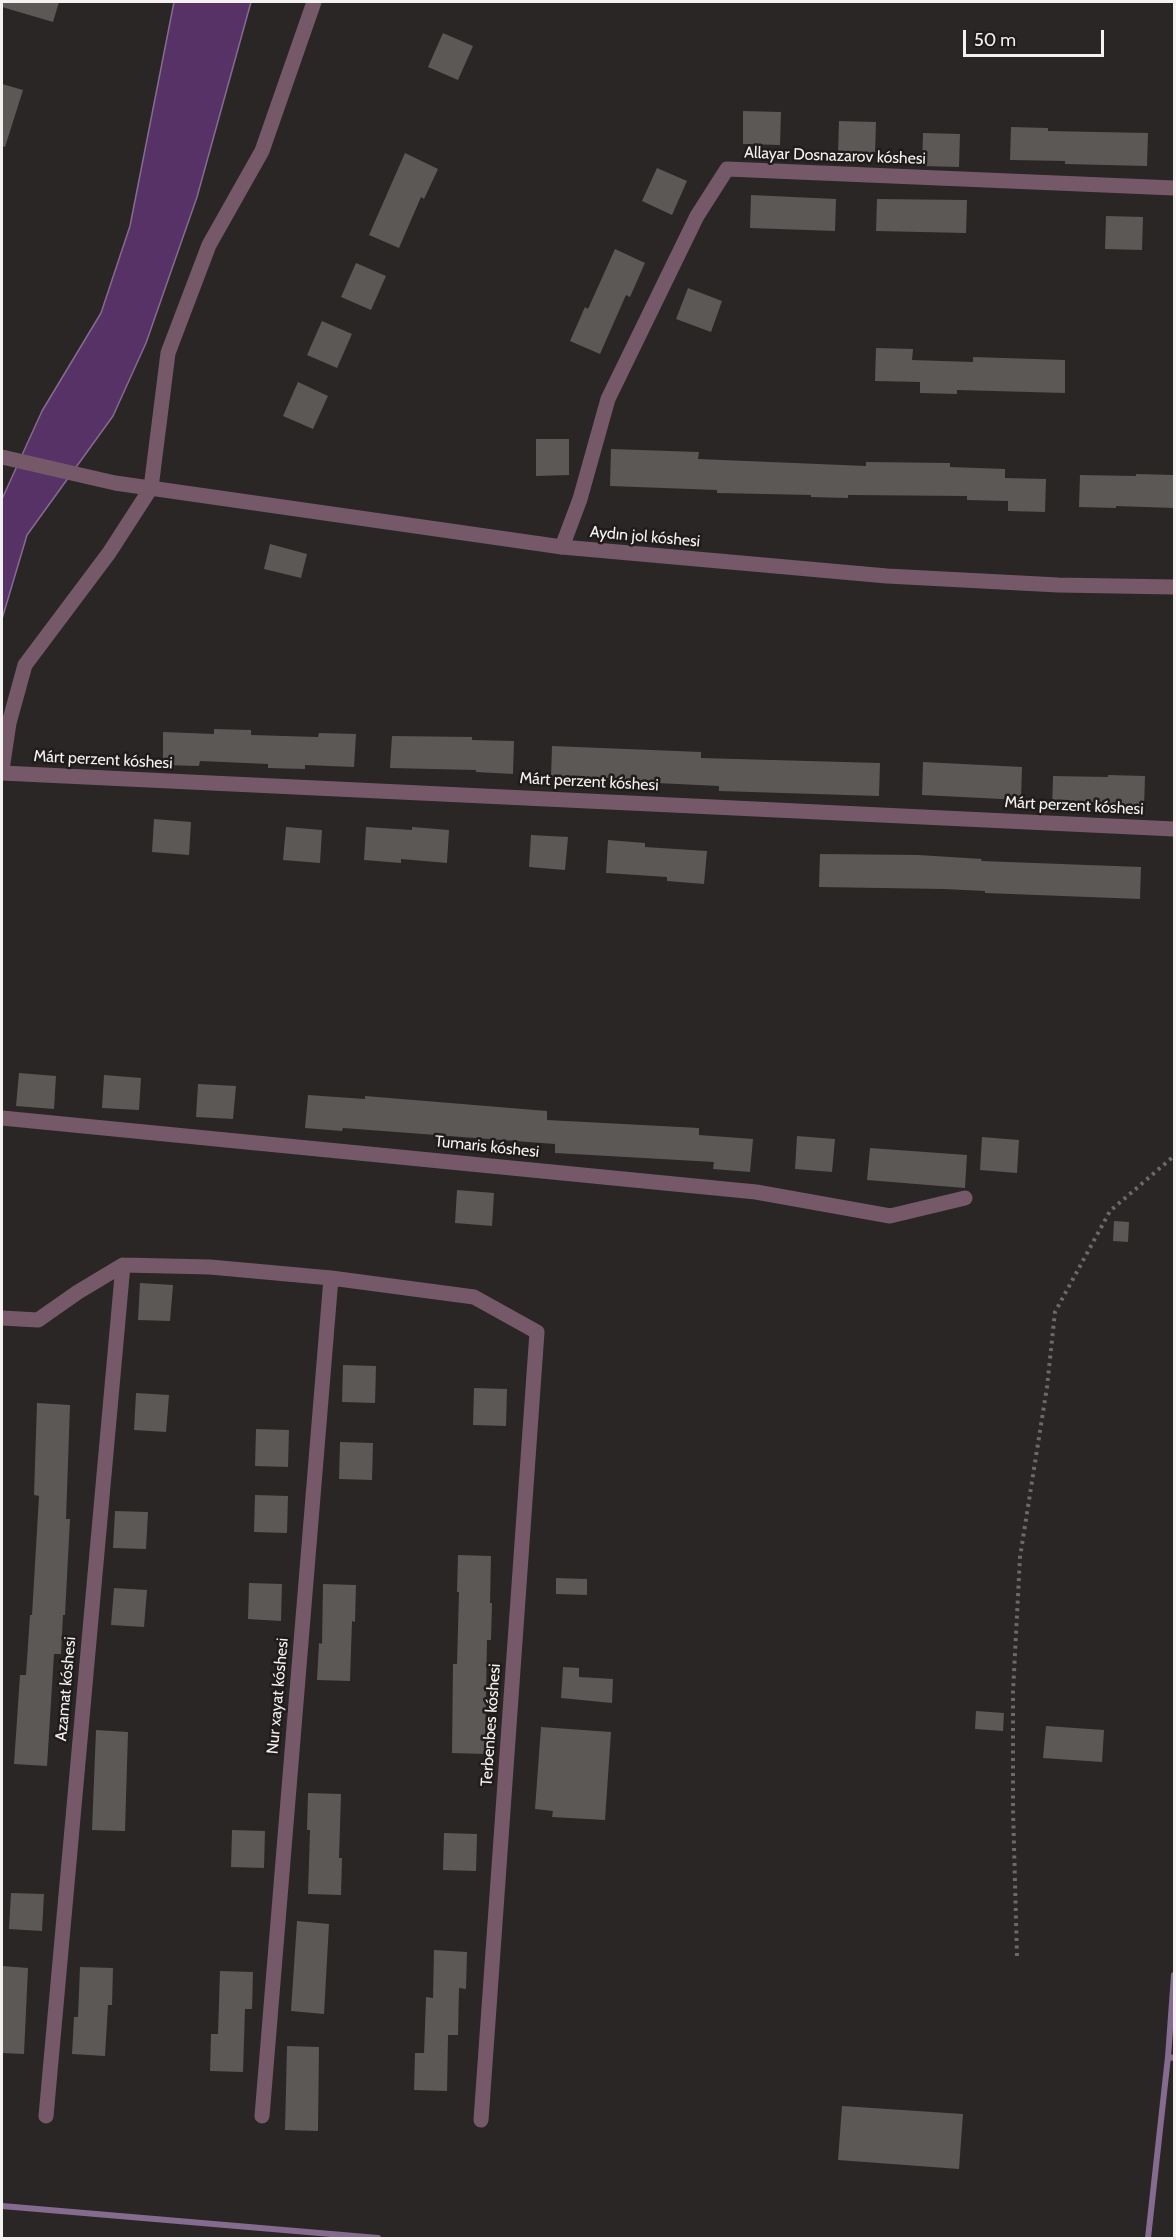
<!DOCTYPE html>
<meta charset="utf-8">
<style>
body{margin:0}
#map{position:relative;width:1176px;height:2240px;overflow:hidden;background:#2a2626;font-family:Cabin,sans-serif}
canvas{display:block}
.frame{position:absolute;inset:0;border:3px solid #f4f1f1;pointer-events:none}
.scale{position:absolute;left:963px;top:30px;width:141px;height:27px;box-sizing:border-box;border:3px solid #f4f1f1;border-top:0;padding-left:8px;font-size:18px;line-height:21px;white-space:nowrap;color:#f4f1f1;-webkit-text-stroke:4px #201c1c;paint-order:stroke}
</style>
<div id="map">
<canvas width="1176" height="2240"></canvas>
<div class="frame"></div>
<div class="scale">50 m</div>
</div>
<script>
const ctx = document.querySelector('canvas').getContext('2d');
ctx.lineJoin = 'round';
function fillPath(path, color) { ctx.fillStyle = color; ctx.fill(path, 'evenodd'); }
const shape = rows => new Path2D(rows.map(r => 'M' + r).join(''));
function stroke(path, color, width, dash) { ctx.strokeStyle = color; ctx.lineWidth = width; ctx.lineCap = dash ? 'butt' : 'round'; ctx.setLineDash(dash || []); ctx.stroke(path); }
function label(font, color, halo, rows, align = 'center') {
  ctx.font = font + ' Cabin,sans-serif'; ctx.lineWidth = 5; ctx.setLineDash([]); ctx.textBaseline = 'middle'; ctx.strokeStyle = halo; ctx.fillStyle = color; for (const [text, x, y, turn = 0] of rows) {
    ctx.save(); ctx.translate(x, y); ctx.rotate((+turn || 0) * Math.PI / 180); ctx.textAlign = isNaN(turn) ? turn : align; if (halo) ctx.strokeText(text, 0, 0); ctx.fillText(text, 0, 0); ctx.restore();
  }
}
const water = shape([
 [174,2,251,2,197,197,146,343,113,416,27,535,2,619,2,499,42,411,101,313,130,226,174,2]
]);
const stream = shape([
 [1174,1975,1168,2057,1174,2058],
 [2,2206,378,2238],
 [1148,2238,1168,2057]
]);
const building = shape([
 [2,2,59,2,53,22,2,7],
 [443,33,473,46,458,80,428,67],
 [2,84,23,90,5,147,2,146],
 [743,111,781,112,780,145,743,144],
 [839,121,876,122,875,155,838,154],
 [1011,127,1048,128,1048,131,1148,133,1147,166,1065,164,1065,161,1010,160],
 [923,133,960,134,959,167,922,166],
 [405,153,438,169,424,199,421,197,399,248,369,235],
 [657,168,687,181,672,215,642,201],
 [751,195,836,199,835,231,750,228],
 [877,199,967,200,966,233,876,231],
 [1106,216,1143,217,1142,250,1105,249],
 [615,249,645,263,630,297,626,295,600,354,570,341,585,307,588,309],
 [356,263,386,276,371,310,341,297],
 [688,288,722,301,711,332,676,319],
 [322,321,352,334,337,368,307,355],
 [876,348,913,349,912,360,973,362,973,357,1065,360,1065,393,957,390,957,394,920,393,920,382,875,381],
 [298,382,328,396,313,429,283,416],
 [536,439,569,439,569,475,536,476],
 [611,449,699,452,698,459,866,466,866,462,950,463,950,467,1005,469,1005,478,1046,479,1045,512,1008,511,1008,501,967,500,967,496,848,495,848,498,811,497,811,495,717,493,717,490,610,486],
 [1136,474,1173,475,1173,508,1116,506,1116,508,1079,507,1080,475,1136,476],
 [270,544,307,554,301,578,264,569],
 [214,729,251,730,251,735,318,737,319,733,356,734,354,767,305,765,305,769,268,768,268,764,200,761,199,766,163,765,163,732,214,734],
 [392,736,472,737,472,740,514,741,513,774,476,772,476,770,390,768],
 [552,746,701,752,701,758,880,763,879,796,719,791,719,786,551,778],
 [923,762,1022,767,1021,800,922,795],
 [1108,775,1145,776,1144,809,1089,807,1089,809,1052,809,1053,776,1108,777],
 [154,819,191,822,189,855,152,852],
 [286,827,322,830,320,863,283,860],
 [366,827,412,830,412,827,449,830,447,863,401,859,401,863,364,860],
 [531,835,568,837,565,870,529,867],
 [608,840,645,843,645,847,707,851,704,884,667,881,667,877,606,873],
 [820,854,918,855,982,859,981,861,1141,867,1140,899,985,893,985,891,944,889,819,887],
 [19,1073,56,1076,54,1109,16,1106],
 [104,1075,141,1078,139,1110,102,1108],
 [198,1084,236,1086,233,1119,196,1117],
 [308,1095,365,1099,365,1096,547,1111,547,1120,699,1128,699,1135,753,1139,750,1172,713,1169,714,1162,555,1153,555,1144,343,1128,342,1131,305,1128],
 [797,1136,835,1139,832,1172,795,1169],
 [982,1137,1019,1140,1017,1173,980,1170],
 [870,1148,967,1155,965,1188,867,1180],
 [457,1190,494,1193,492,1226,455,1223],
 [1114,1221,1129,1222,1128,1242,1113,1241],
 [140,1283,173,1285,170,1321,138,1320],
 [343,1365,376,1366,375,1403,342,1402],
 [474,1388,507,1389,506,1426,473,1425],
 [136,1393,169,1395,166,1432,134,1430],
 [37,1403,70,1405,66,1519,70,1519,65,1615,63,1615,61,1654,54,1654,47,1766,14,1764,20,1675,26,1675,30,1615,32,1615,39,1496,34,1495],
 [256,1429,289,1430,288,1467,255,1466],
 [340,1442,373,1443,372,1480,339,1479],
 [255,1495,288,1496,287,1533,254,1532],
 [115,1511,148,1512,146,1549,113,1548],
 [458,1555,491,1556,490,1603,492,1603,491,1640,487,1640,485,1754,452,1753,453,1664,457,1664,459,1592,457,1592],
 [556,1578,587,1579,587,1595,556,1594],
 [249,1583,282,1584,281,1621,248,1619],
 [323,1584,356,1585,355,1622,352,1621,350,1681,317,1680,319,1643,322,1644],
 [114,1588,147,1590,144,1627,111,1625],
 [563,1667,579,1668,579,1677,613,1679,612,1703,561,1698],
 [976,1711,1004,1713,1003,1731,975,1729],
 [1046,1726,1104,1730,1102,1762,1043,1758],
 [541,1727,611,1732,605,1820,552,1817,553,1811,535,1809],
 [96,1730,128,1732,125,1831,92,1830],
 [308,1793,341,1794,339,1858,342,1858,341,1895,308,1894,310,1830,307,1830],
 [232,1830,265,1831,264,1868,231,1867],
 [444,1833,477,1834,476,1871,443,1870],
 [11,1893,44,1894,42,1931,9,1929],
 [297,1921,329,1924,324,2014,291,2011],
 [434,1950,467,1952,466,1989,459,1988,458,2035,448,2035,447,2091,414,2090,415,2053,424,2053,426,1997,433,1998],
 [2,1966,28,1968,24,2054,2,2053],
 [80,1967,113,1968,112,2005,108,2005,105,2056,72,2054,74,2017,78,2017],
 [220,1971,253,1972,252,2009,245,2009,243,2072,210,2071,211,2034,218,2034],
 [287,2046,319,2047,318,2131,285,2130],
 [842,2106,963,2114,959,2169,838,2160]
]);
const path = shape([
 [1017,1956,1013,1809,1013,1692,1020,1557,1047,1387,1055,1312,1110,1211,1174,1156]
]);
const minor = shape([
 [562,547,580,499,608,399,697,216,727,169,1174,188],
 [2,770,9,723,25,665,109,553,151,488,168,353,209,245,262,151,314,2],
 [2,773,1174,829],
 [2,1118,756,1192,890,1216,965,1198],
 [2,1318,38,1320,78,1292,123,1265,210,1267,331,1278,474,1297,537,1332,481,2120],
 [46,2116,123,1265],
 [262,2116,331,1278]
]);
const tertiary = shape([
 [2,457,115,483,562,547,887,576,1058,585,1174,587]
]);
const streetNames = [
 ["Allayar Dosnazarov kóshesi",835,156,2],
 ["Aydın jol kóshesi",645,537,5],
 ["Márt perzent kóshesi",103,760,3],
 ["Márt perzent kóshesi",589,782,3],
 ["Márt perzent kóshesi",1074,806,3],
 ["Tumaris kóshesi",487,1147,6],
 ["Azamat kóshesi",66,1689,-85],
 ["Nur xayat kóshesi",278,1696,-85],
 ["Terbenbes kóshesi",491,1725,-86]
];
fillPath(water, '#563267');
stroke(water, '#856b90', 1.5);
stroke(stream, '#856b90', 6);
fillPath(building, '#5c5856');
stroke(path, '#6c6969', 4, [3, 4.5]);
stroke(minor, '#755968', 15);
stroke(tertiary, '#755968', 15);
label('16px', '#f4f1f1', '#201c1c', streetNames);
</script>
